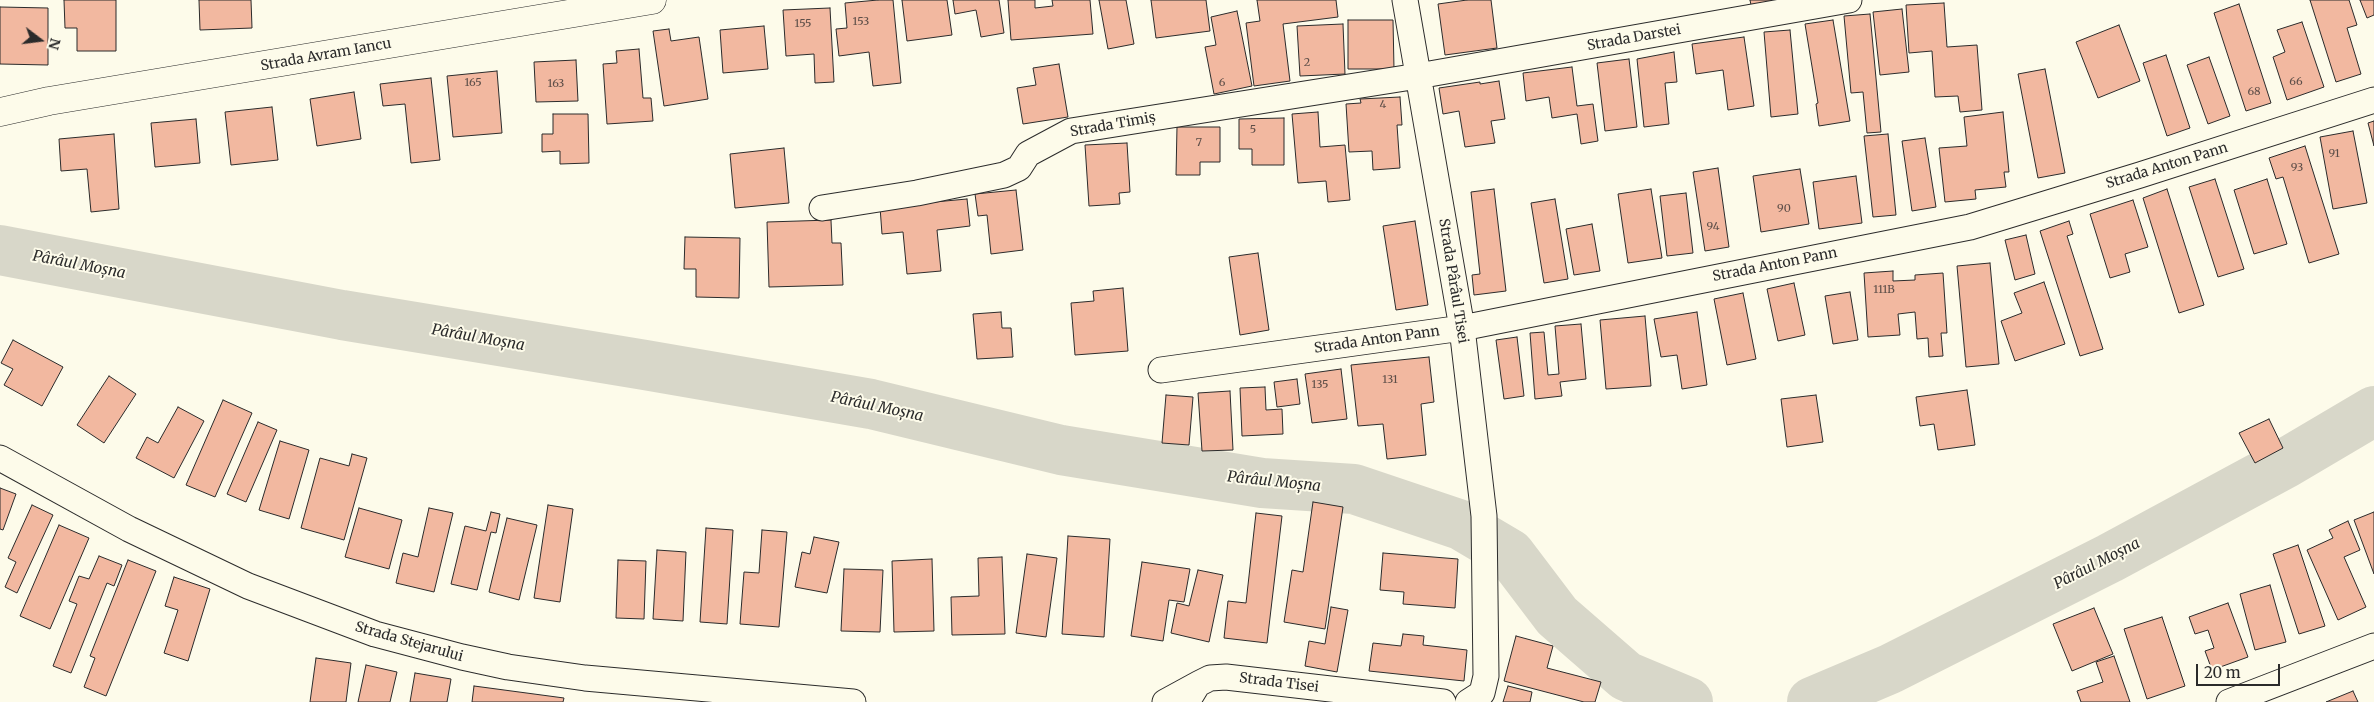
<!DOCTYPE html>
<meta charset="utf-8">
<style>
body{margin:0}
#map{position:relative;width:2374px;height:702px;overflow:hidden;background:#fdfbea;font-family:Merriweather,serif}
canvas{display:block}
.north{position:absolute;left:15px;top:15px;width:50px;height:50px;-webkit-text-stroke:4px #fdfbea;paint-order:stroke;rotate:105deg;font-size:14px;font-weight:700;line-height:20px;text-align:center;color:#2b2b2b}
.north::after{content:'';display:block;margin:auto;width:18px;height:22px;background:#2b2b2b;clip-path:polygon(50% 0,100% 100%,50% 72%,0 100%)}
.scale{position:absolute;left:2196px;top:664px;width:84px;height:22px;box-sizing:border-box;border:2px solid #2b2b2b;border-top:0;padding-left:6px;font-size:15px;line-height:18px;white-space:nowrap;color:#2b2b2b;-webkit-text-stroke:4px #fdfbea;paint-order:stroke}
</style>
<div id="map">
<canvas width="2374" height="702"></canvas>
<div class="north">N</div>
<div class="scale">20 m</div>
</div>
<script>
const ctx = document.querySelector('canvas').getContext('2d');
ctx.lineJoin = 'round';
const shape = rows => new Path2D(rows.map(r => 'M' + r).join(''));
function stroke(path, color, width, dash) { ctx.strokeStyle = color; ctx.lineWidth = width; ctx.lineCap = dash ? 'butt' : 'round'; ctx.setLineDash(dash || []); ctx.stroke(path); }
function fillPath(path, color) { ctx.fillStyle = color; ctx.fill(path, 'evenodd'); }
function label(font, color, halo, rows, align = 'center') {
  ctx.font = font + ' Merriweather,serif'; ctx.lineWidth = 4; ctx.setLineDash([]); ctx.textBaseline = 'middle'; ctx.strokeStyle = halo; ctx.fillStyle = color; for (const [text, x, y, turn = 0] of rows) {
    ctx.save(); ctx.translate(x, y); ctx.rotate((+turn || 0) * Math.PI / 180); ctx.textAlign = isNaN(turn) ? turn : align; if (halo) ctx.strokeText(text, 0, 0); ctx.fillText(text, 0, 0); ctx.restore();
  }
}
const river = shape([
 [0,250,342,315,645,365,871,404,1061,450,1262,483,1354,489,1461,525,1510,554,1557,616,1626,676,1688,702],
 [1812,702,1890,669,2110,558,2286,463,2374,411]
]);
const building = shape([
 [64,0,116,0,116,51,77,51,77,28,65,28,64,0],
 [199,0,251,0,252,28,200,30,199,0],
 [878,0,893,0,901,83,873,86,869,52,839,56,836,29,847,28,845,3,878,0],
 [902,0,947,0,952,35,907,41,902,0],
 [953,0,999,0,1004,33,981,37,976,10,955,14,953,0],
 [1008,0,1035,0,1035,8,1053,6,1052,0,1090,0,1093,34,1011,40,1008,0],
 [1099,0,1126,0,1134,44,1108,49,1099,0],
 [1151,0,1206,0,1210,31,1156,38,1151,0],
 [1257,0,1336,0,1338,17,1283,24,1290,81,1254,86,1246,23,1260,21,1257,0],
 [1467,0,1491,0,1497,48,1445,55,1438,4,1467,0],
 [1750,0,1778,0,1751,5,1750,0],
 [2310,0,2349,0,2357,25,2347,28,2361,74,2336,82,2310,0],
 [2360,0,2374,0,2374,15,2367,18,2360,0],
 [1944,3,1947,47,1977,45,1982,110,1960,112,1958,96,1935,97,1932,51,1909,53,1906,5,1944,3],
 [2239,4,2271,103,2246,111,2214,13,2239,4],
 [0,7,48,8,48,65,0,64,0,7],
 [830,8,834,82,815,83,814,54,786,56,783,10,830,8],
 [1902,9,1909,72,1880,75,1873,12,1902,9],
 [1237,11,1252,86,1214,94,1205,47,1216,45,1211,17,1237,11],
 [1870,14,1881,132,1867,133,1863,92,1851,93,1844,16,1870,14],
 [1348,20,1393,20,1394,69,1348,69,1348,20],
 [1833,20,1850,121,1819,126,1816,104,1818,103,1805,24,1833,20],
 [2302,22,2324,87,2287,100,2273,57,2285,52,2277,30,2302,22],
 [1343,24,1345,74,1300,76,1297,26,1343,24],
 [2119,25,2140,81,2098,98,2076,42,2119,25],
 [764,26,768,69,723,73,720,30,764,26],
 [669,29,671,41,699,37,708,99,664,106,653,31,669,29],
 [1790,30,1798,114,1771,117,1764,32,1790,30],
 [1744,37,1754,106,1728,110,1723,70,1696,74,1692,44,1744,37],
 [639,49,643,98,651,98,653,121,607,124,603,64,617,63,616,51,639,49],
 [1674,52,1677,82,1665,83,1669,124,1644,127,1637,59,1674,52],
 [2166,55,2190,128,2167,136,2143,63,2166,55],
 [2209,57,2230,116,2208,124,2187,65,2209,57],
 [1629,59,1637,127,1605,131,1597,63,1629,59],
 [576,60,578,101,536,102,534,62,576,60],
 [1059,64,1068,117,1023,124,1017,88,1036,85,1033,68,1059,64],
 [1572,67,1577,106,1593,104,1598,141,1581,144,1577,114,1552,118,1549,97,1526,101,1523,73,1572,67],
 [2045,69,2065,173,2038,178,2018,74,2045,69],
 [497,71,502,133,453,137,447,76,497,71],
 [431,78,440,160,411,163,405,104,383,106,380,84,431,78],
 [1499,81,1505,119,1491,121,1495,143,1465,147,1459,111,1443,114,1439,88,1480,82,1480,84,1499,81],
 [354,92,361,139,317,146,310,99,354,92],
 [1400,97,1402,125,1397,125,1400,168,1373,170,1372,151,1349,152,1346,104,1361,103,1360,99,1400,97],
 [272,107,278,160,231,165,225,112,272,107],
 [1318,112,1320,147,1345,145,1350,200,1328,202,1326,181,1298,183,1292,114,1318,112],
 [2003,112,2009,172,2004,172,2006,187,1975,190,1976,199,1945,202,1939,148,1967,146,1964,117,2003,112],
 [553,114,588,114,589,163,560,164,560,151,542,152,542,134,553,134,553,114],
 [1284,118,1284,165,1252,165,1252,149,1239,149,1239,119,1284,118],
 [196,119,200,163,155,167,151,123,196,119],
 [2374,121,2374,146,2368,123,2374,121],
 [1177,127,1220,127,1220,162,1200,162,1200,175,1176,175,1177,127],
 [2353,131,2367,203,2333,209,2320,137,2353,131],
 [114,134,119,209,91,212,87,169,61,171,59,139,114,134],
 [1888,134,1896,215,1873,217,1864,136,1888,134],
 [1925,138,1936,207,1912,211,1902,141,1925,138],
 [1127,143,1130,192,1119,193,1120,204,1089,206,1085,145,1127,143],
 [2305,146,2339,254,2309,263,2283,177,2276,179,2269,158,2305,146],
 [784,148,789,203,735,208,730,154,784,148],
 [1718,168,1729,247,1705,251,1693,172,1718,168],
 [1800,169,1809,224,1761,232,1753,176,1800,169],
 [1856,176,1862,223,1819,229,1813,182,1856,176],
 [2215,179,2244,269,2218,277,2189,187,2215,179],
 [2267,179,2287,244,2254,254,2234,190,2267,179],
 [1494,189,1506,291,1474,295,1472,275,1480,274,1471,192,1494,189],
 [1651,189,1662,258,1628,263,1618,194,1651,189],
 [2167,189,2204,305,2179,313,2143,198,2167,189],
 [1016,190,1023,250,991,254,987,215,978,216,975,194,1016,190],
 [1686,193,1693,253,1667,256,1660,196,1686,193],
 [967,199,970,226,937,230,941,271,907,274,903,232,882,234,880,207,967,199],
 [1555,199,1568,279,1544,283,1531,203,1555,199],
 [2133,200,2148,247,2125,254,2130,272,2110,278,2090,214,2133,200],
 [831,220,832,243,841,243,843,285,769,287,767,222,831,220],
 [1415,221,1428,305,1396,310,1383,226,1415,221],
 [2069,221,2073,234,2067,236,2103,349,2080,356,2040,231,2069,221],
 [1592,224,1600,271,1574,275,1566,229,1592,224],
 [2026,235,2035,274,2015,280,2005,240,2026,235],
 [685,237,740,238,739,298,696,297,696,269,684,269,685,237],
 [1258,253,1269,330,1240,335,1229,257,1258,253],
 [1990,263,1999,364,1966,367,1957,266,1990,263],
 [1893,271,1893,281,1915,280,1915,275,1943,273,1947,333,1941,333,1943,356,1929,357,1928,338,1917,339,1915,312,1898,314,1900,335,1868,337,1864,273,1893,271],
 [2044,282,2065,344,2015,361,2001,321,2022,313,2014,293,2044,282],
 [1794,283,1805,335,1778,341,1767,289,1794,283],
 [1123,288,1128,351,1075,355,1071,303,1094,301,1093,291,1123,288],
 [1850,292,1858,340,1833,344,1825,296,1850,292],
 [1743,293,1756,359,1727,365,1714,299,1743,293],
 [1001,312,1002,328,1011,328,1013,357,977,359,973,314,1001,312],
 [1697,312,1707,385,1682,389,1677,355,1661,357,1654,319,1697,312],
 [1645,316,1651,386,1606,389,1600,320,1645,316],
 [1581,324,1586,379,1560,382,1562,396,1535,399,1530,333,1544,332,1548,375,1559,374,1555,326,1581,324],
 [1517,337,1524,396,1504,399,1496,340,1517,337],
 [13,340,63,367,42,406,4,385,13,369,1,363,13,340],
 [1429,357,1434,402,1421,404,1426,455,1387,459,1383,424,1358,426,1351,365,1429,357],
 [1341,369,1347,419,1312,423,1305,374,1341,369],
 [109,376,136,394,104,443,77,425,109,376],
 [1297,379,1300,404,1277,407,1274,382,1297,379],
 [1265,387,1266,410,1282,409,1283,434,1242,436,1240,388,1265,387],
 [1967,390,1975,445,1938,450,1934,424,1920,426,1916,397,1967,390],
 [1230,391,1233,450,1202,451,1198,393,1230,391],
 [1166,395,1193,397,1189,445,1162,443,1166,395],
 [1816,395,1823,442,1787,447,1781,399,1816,395],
 [223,400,252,413,215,497,186,485,223,400],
 [178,407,204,421,174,478,136,458,147,437,158,443,178,407],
 [2269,419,2283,448,2255,463,2239,433,2269,419],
 [258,422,277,430,246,502,227,494,258,422],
 [280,441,309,450,289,519,259,510,280,441],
 [352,454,367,458,344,540,301,528,320,458,349,466,352,454],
 [0,488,16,494,3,530,0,529,0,488],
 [1313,502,1343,507,1325,629,1284,622,1292,570,1303,572,1313,502],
 [32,505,53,515,17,593,5,587,16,562,8,558,32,505],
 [548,505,573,509,560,602,534,598,548,505],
 [359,508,402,520,389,569,345,557,359,508],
 [429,508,453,513,434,592,396,583,403,553,418,557,429,508],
 [491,512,500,514,496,533,491,532,477,590,451,584,465,526,486,531,491,512],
 [2374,512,2374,574,2354,520,2374,512],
 [1256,513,1282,516,1267,643,1224,638,1228,601,1246,603,1256,513],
 [507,518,537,525,519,600,489,592,507,518],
 [2348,521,2360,550,2344,557,2366,607,2338,620,2307,550,2333,538,2329,530,2348,521],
 [59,525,89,538,50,629,20,616,59,525],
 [706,528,733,530,727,624,700,622,706,528],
 [762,530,787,532,779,627,740,624,744,572,759,573,762,530],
 [1068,536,1110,539,1104,637,1062,634,1068,536],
 [814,537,839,542,827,593,795,587,802,552,810,554,814,537],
 [2298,545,2325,626,2299,634,2273,554,2298,545],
 [657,550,686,552,683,621,653,619,657,550],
 [1383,553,1458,559,1455,608,1403,604,1404,592,1380,590,1383,553],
 [1027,554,1057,558,1046,637,1016,633,1027,554],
 [99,556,122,565,114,586,107,583,71,673,53,666,77,604,69,601,79,576,89,579,99,556],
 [1002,557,1005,634,952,635,951,597,979,596,978,558,1002,557],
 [932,559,934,631,894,632,892,561,932,559],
 [128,560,156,571,106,696,84,687,95,658,90,656,128,560],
 [618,560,646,561,644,619,616,618,618,560],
 [1142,562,1190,569,1184,602,1169,600,1163,641,1131,636,1142,562],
 [844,569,883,570,880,632,841,631,844,569],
 [1198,570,1223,575,1209,642,1171,633,1177,603,1189,606,1198,570],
 [174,577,210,589,188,661,164,653,178,610,165,606,174,577],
 [2270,585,2286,642,2255,650,2240,594,2270,585],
 [2228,603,2248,657,2212,670,2205,651,2214,648,2208,630,2195,634,2189,617,2228,603],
 [1331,607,1348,610,1337,672,1305,666,1309,641,1325,644,1331,607],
 [2094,608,2113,654,2072,671,2053,624,2094,608],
 [2162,617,2185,686,2147,699,2124,629,2162,617],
 [1403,634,1424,636,1423,645,1467,650,1464,681,1369,671,1373,643,1401,646,1403,634],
 [1516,636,1553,646,1547,668,1601,682,1595,702,1584,702,1504,681,1516,636],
 [2114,656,2130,702,2081,702,2077,691,2103,682,2096,662,2114,656],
 [316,658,351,663,346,702,310,702,316,658],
 [366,665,397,672,390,702,358,702,366,665],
 [415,673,451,679,447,702,410,702,415,673],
 [474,686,564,698,563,702,472,702,474,686],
 [1508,686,1532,692,1530,702,1503,702,1508,686],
 [2353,691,2358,702,2326,702,2353,691]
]);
const minor = shape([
 [1405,0,1462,328,1484,516,1486,676,1482,693,1468,702],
 [822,208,917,193,1004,175,1019,168,1028,154,1071,131,1418,76,1849,0],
 [1161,370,1462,328,1970,227,2140,175,2374,100],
 [0,458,129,529,248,586,375,634,462,657,508,667,585,678,853,702],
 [1165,702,1198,684],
 [1187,702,1198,684,1210,678,1226,677,1443,702],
 [2229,702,2374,646]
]);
const secondary = shape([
 [0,112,49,101,652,0]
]);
const numberNames = [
 ["153",861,22],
 ["155",803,24],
 ["2",1307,63],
 ["66",2296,82],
 ["165",473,83],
 ["6",1222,83],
 ["163",556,84],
 ["68",2254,92],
 ["4",1383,105],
 ["5",1253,130],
 ["7",1199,143],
 ["91",2334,154],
 ["93",2297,168],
 ["90",1784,209],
 ["94",1713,227],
 ["111B",1884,290],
 ["131",1390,380],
 ["135",1320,385]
];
const streetNames = [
 ["Strada Darstei",1634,38,-10],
 ["Strada Avram Iancu",326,55,-10],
 ["Strada Timiș",1113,125,-10],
 ["Strada Anton Pann",2167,166,-17],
 ["Strada Anton Pann",1775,265,-11],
 ["Strada Pârâul Tisei",1453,281,81],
 ["Strada Anton Pann",1377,340,-8],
 ["Strada Stejarului",409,642,16],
 ["Strada Tisei",1279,683,7]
];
const waterNames = [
 ["Pârâul Moșna",79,265,11],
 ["Pârâul Moșna",478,338,10],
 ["Pârâul Moșna",877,407,12],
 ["Pârâul Moșna",1274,482,6],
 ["Pârâul Moșna",2097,564,-27]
];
stroke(river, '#d8d7c9', 50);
fillPath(building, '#f2b8a0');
stroke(building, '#2b2b2b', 1);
stroke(minor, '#2b2b2b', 27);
stroke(secondary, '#2b2b2b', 29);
stroke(minor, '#fdfbea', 25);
stroke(secondary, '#fdfbea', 28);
label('11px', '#5d4e48', null, numberNames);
label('14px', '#2b2b2b', '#fdfbea', streetNames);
label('italic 15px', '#2b2b2b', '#fdfbea', waterNames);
</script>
